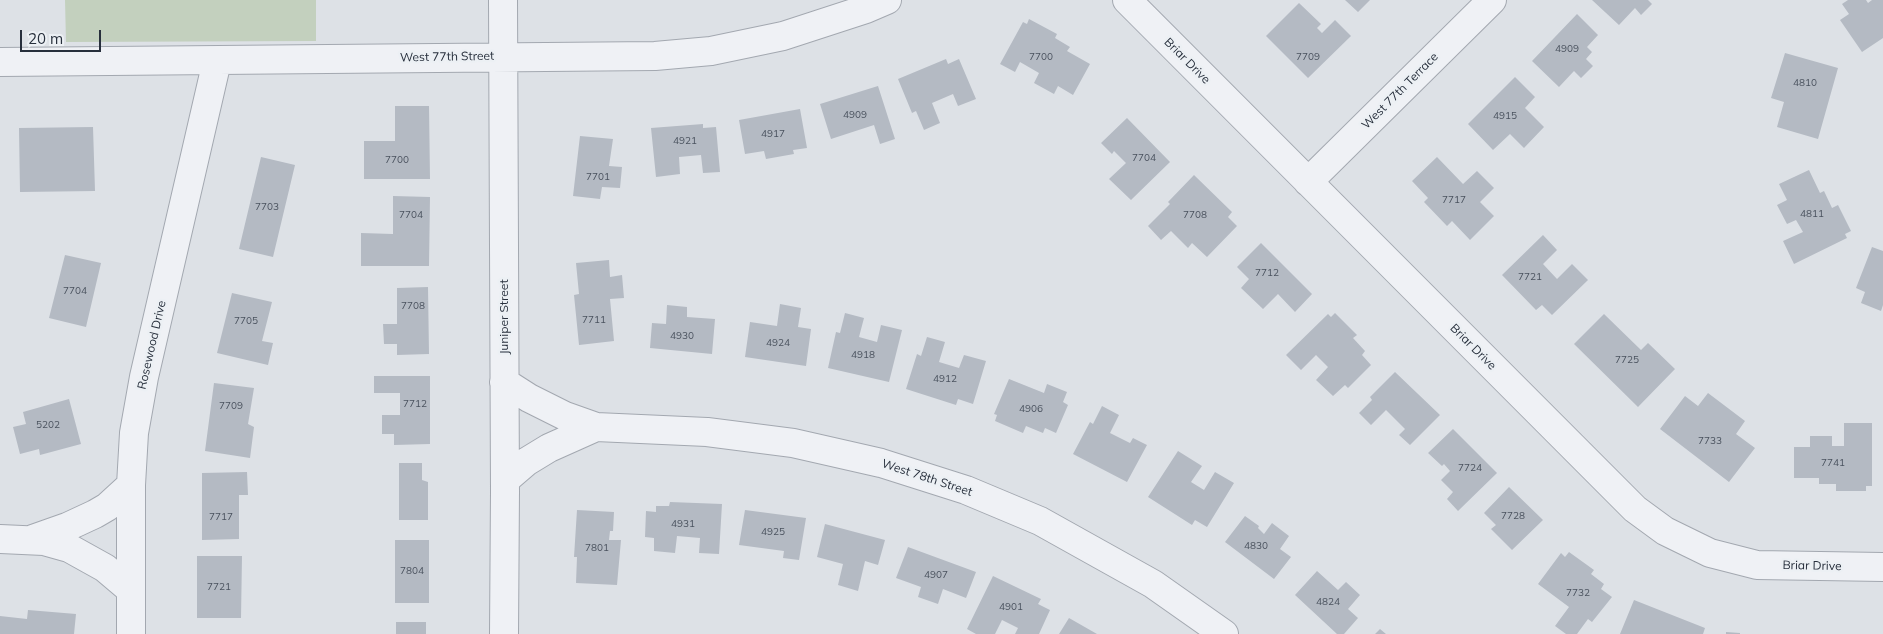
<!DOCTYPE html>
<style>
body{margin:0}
#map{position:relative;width:1883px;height:634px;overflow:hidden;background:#dde1e6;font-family:Mulish,sans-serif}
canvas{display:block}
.scale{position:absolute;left:20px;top:30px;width:81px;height:22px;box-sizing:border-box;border:2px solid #272f3c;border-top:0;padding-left:6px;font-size:15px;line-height:18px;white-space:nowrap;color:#272f3c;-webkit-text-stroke:4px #ecf0f4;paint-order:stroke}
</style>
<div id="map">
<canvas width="1883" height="634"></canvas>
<div class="scale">20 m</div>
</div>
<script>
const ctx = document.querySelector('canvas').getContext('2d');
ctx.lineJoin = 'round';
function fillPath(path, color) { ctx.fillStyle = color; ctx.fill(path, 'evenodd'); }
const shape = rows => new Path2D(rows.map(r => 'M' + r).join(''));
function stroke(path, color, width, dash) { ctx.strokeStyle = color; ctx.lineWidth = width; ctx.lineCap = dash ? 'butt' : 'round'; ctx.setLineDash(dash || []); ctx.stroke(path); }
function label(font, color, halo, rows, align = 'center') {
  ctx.font = font + ' Mulish,sans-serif'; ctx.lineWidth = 5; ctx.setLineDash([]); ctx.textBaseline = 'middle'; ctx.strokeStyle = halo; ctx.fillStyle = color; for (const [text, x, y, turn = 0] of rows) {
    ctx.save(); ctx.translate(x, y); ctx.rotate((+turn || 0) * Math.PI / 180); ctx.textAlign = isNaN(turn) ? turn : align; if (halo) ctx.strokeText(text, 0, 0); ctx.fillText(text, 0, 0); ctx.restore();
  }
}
const green = shape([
 [65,0,316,0,316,41,66,42]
]);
const building = shape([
 [1345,0,1370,0,1358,12],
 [1592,0,1648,0,1652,4,1641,15,1635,8,1619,25],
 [1848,0,1866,0,1868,3,1872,0,1883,0,1883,38,1862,52,1840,20,1849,14,1842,4],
 [1299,3,1321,24,1317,28,1322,33,1335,20,1351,36,1308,78,1266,36],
 [1577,14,1598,35,1587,47,1592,52,1586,59,1593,66,1581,78,1574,71,1559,87,1532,61],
 [1029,19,1057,34,1055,38,1070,47,1067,51,1090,64,1073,95,1058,86,1054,94,1034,83,1039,73,1020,62,1015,72,1000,64,1023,22,1027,24],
 [1785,53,1838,68,1818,139,1777,127,1784,102,1771,98],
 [946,59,948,64,959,59,976,99,958,106,953,94,932,103,940,123,924,130,916,111,912,113,898,79],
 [1515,77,1535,97,1525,108,1544,127,1524,148,1510,134,1493,150,1468,124],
 [878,86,895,139,880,144,874,125,831,139,820,104],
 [395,106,429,106,430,179,364,179,364,141,395,141],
 [800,109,807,148,793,150,794,154,766,159,764,151,745,154,739,120],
 [1127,118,1170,162,1131,200,1109,179,1126,163,1114,151,1112,154,1101,143],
 [703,124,703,128,716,127,720,172,703,173,701,155,679,157,680,174,656,177,651,128],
 [93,127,95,191,20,192,19,128],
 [580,136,613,139,609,166,622,167,620,188,602,187,600,199,573,196],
 [261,157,295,165,273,257,239,249],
 [1437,157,1463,184,1477,171,1494,188,1480,202,1494,216,1470,240,1452,221,1447,226,1424,202,1428,198,1412,181],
 [1809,170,1820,193,1824,191,1832,208,1838,205,1851,231,1845,234,1847,238,1794,264,1783,241,1803,232,1796,220,1787,224,1777,205,1787,200,1779,184],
 [1194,175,1232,212,1228,217,1237,226,1207,257,1192,243,1188,248,1171,231,1161,240,1148,226,1170,204,1168,202],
 [393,196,430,197,429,266,361,266,361,233,393,234],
 [1543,235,1557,250,1543,264,1557,279,1572,264,1588,280,1552,315,1542,305,1536,310,1502,275],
 [1261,243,1312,294,1295,312,1278,294,1263,309,1241,288,1249,279,1237,267],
 [1872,247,1883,251,1883,305,1881,311,1861,303,1865,292,1856,288],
 [65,255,101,263,86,327,49,318],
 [609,260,610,277,622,275,624,298,610,299,614,341,579,345,574,295,579,294,576,263],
 [428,287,429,354,397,355,397,344,384,344,383,324,397,324,397,288],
 [232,293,272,302,262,341,273,343,268,365,217,353],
 [780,304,801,308,798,327,811,329,806,366,745,357,750,322,777,326],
 [667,305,687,307,687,317,715,319,712,354,650,348,652,323,666,324],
 [845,313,864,318,859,337,877,342,881,325,902,330,889,382,828,368,836,332,840,333],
 [1335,313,1357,335,1353,338,1365,351,1362,355,1371,365,1348,388,1345,385,1333,396,1316,380,1328,367,1316,355,1301,370,1286,355,1328,314,1331,317],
 [1604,314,1641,350,1648,343,1675,369,1638,407,1574,344],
 [927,337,945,342,939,362,959,368,964,355,986,361,973,404,958,399,956,405,906,389,917,354,921,356],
 [1395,372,1440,415,1410,445,1399,435,1405,429,1386,410,1371,425,1359,413,1372,400,1370,397],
 [374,376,430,376,430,444,394,445,394,434,382,434,382,415,400,415,400,393,374,393],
 [1009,379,1044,393,1047,384,1067,392,1063,402,1068,405,1056,433,1045,428,1043,433,1026,426,1023,433,995,421,997,415,994,414],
 [214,383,254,388,248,424,254,427,250,458,205,451],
 [1708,393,1745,421,1736,434,1755,448,1729,482,1660,429,1685,396,1698,406],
 [69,399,81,444,40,455,39,449,20,454,13,427,26,424,23,412],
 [1102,406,1119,415,1110,433,1130,443,1133,438,1147,445,1127,482,1073,454,1090,422,1093,424],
 [1844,423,1872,423,1872,486,1866,486,1866,491,1836,491,1836,484,1819,484,1819,478,1794,478,1794,447,1810,447,1810,436,1832,436,1832,446,1844,446],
 [1453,429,1497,473,1458,511,1447,499,1453,492,1441,480,1450,471,1444,464,1442,466,1428,453],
 [1178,451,1202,466,1191,482,1204,490,1215,472,1234,483,1207,527,1195,520,1192,525,1148,497],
 [399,463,422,463,422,480,428,482,428,520,399,520],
 [247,472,248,495,239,495,239,539,202,540,202,473],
 [1509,487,1543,520,1512,550,1491,529,1496,525,1484,513],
 [670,502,722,504,719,554,699,553,700,538,677,536,675,553,654,551,654,538,645,537,646,511,656,512,656,506,669,506],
 [577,510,614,512,613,531,610,531,609,540,621,540,617,585,576,583,577,557,574,557],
 [745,510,806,518,799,560,783,558,784,551,739,545],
 [1245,516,1259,526,1258,528,1264,534,1272,523,1289,536,1280,549,1291,557,1274,579,1225,542],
 [825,524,885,540,878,565,865,561,858,591,838,585,843,564,817,557],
 [395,540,429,540,429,603,395,603],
 [908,547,976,572,966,598,943,589,938,604,918,597,921,587,896,578],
 [1569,552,1594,570,1591,574,1604,584,1601,589,1612,597,1592,622,1588,619,1577,634,1566,634,1555,626,1569,607,1538,584,1561,553,1565,557],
 [197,556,242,556,241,618,197,618],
 [1317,571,1338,590,1346,582,1360,595,1348,609,1358,618,1344,634,1337,634,1295,595],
 [993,576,1041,599,1038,604,1050,610,1039,634,1015,634,1018,628,1002,620,995,634,976,634,967,629],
 [1634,600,1705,628,1703,634,1620,634],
 [28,610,76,614,74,634,0,634,0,616,27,619],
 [1069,618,1097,634,1059,634],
 [396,622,426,622,426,634,396,634],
 [1380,629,1386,634,1375,634],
 [1726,632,1740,633,1740,634,1726,634]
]);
const minor = shape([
 [503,0,505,491,504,634],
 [1127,0,1635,509,1665,531,1710,553,1757,565,1883,567],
 [0,62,655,56,711,51,783,36,866,9,887,0],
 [1308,182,1492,0],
 [504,382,529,398,565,416,596,427,707,432,793,443,881,463,966,490,1040,521,1153,584,1224,634],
 [505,480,526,462,549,448,596,427],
 [0,539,44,541,69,548,105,568,131,590],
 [33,539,67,527,95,514,107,507,131,485],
 [131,634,131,485,134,433,144,377,217,61]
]);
const numberNames = [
 ["4909",1567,49],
 ["7700",1041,57],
 ["7709",1308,57],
 ["4810",1805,83],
 ["4909",855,115],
 ["4915",1505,116],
 ["4917",773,134],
 ["4921",685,141],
 ["7704",1144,158],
 ["7700",397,160],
 ["7701",598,177],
 ["7717",1454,200],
 ["7703",267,207],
 ["4811",1812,214],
 ["7704",411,215],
 ["7708",1195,215],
 ["7712",1267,273],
 ["7721",1530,277],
 ["7704",75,291],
 ["7708",413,306],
 ["7711",594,320],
 ["7705",246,321],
 ["4930",682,336],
 ["4924",778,343],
 ["4918",863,355],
 ["7725",1627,360],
 ["4912",945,379],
 ["7712",415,404],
 ["7709",231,406],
 ["4906",1031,409],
 ["5202",48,425],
 ["7733",1710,441],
 ["7741",1833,463],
 ["7724",1470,468],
 ["7728",1513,516],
 ["7717",221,517],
 ["4931",683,524],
 ["4925",773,532],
 ["4830",1256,546],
 ["7801",597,548],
 ["7804",412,571],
 ["4907",936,575],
 ["7721",219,587],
 ["7732",1578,593],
 ["4824",1328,602],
 ["4901",1011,607]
];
const streetNames = [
 ["West 77th Street",447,57,-1],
 ["Briar Drive",1187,61,45],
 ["West 77th Terrace",1400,91,-45],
 ["Juniper Street",504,317,-90],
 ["Rosewood Drive",152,345,-77],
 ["Briar Drive",1473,347,45],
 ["West 78th Street",927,478,18],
 ["Briar Drive",1812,566,1]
];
fillPath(green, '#c3d0be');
fillPath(building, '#b4bac3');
stroke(minor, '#a3a8b0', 30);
stroke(minor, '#eff1f5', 28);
label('10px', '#4a525e', null, numberNames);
label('12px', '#272f3c', '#ecf0f4', streetNames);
</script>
